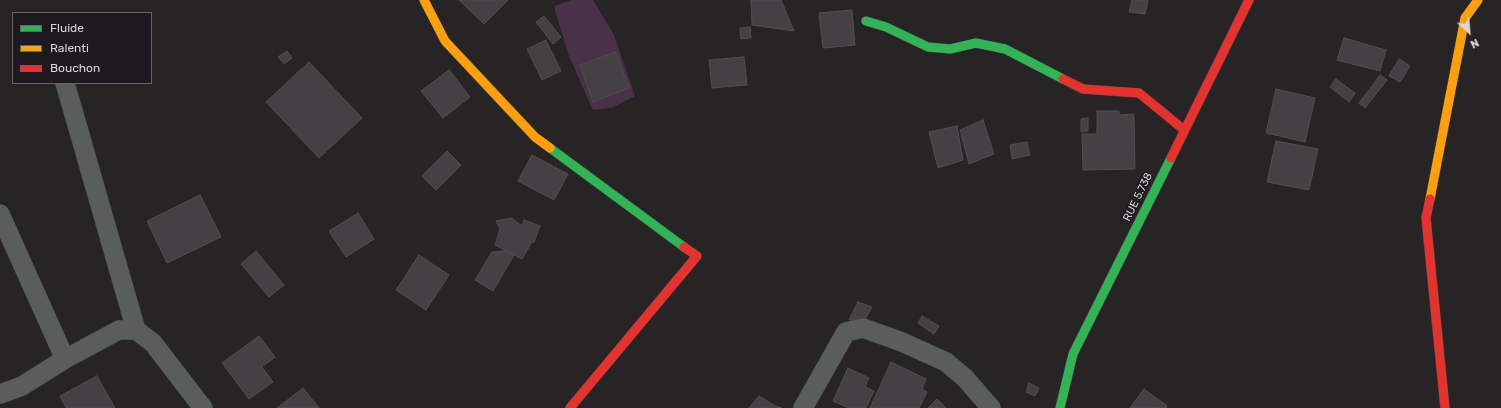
<!DOCTYPE html>
<style>
body{margin:0}
#map{position:relative;width:1501px;height:408px;overflow:hidden;background:#272426;font-family:Rubik,sans-serif}
canvas{display:block}
.legend{position:absolute;left:12px;top:12px;width:140px;height:72px;box-sizing:border-box;background:#1e191e;border:1px solid #696468;margin:0;padding:5px 7px;list-style:none;font-size:12px;color:#d9d5d8}
.legend li{display:flex;align-items:center;gap:8px;height:20px}
.legend b{width:20px;border:1px solid #696468}
.north{position:absolute;left:1449px;top:12px;width:40px;height:40px;-webkit-text-stroke:3px #1e191e;paint-order:stroke;rotate:154deg;font-size:11px;font-weight:700;line-height:16px;text-align:center;color:#d9d5d8}
.north::after{content:'';display:block;margin:auto;width:14px;height:18px;background:#d9d5d8;clip-path:polygon(50% 0,100% 100%,50% 72%,0 100%)}
</style>
<div id="map">
<canvas width="1501" height="408"></canvas>
<ul class="legend">
<li><b style="height:5px;background:#30b455"></b>Fluide</li>
<li><b style="height:5px;background:#ff9f0a"></b>Ralenti</li>
<li><b style="height:5px;background:#e5322d"></b>Bouchon</li>
</ul>
<div class="north">N</div>
</div>
<script>
const ctx = document.querySelector('canvas').getContext('2d');
ctx.lineJoin = 'round';
function fillPath(path, color) { ctx.fillStyle = color; ctx.fill(path, 'evenodd'); }
const shape = rows => new Path2D(rows.map(r => 'M' + r).join(''));
function stroke(path, color, width, dash) { ctx.strokeStyle = color; ctx.lineWidth = width; ctx.lineCap = dash ? 'butt' : 'round'; ctx.setLineDash(dash || []); ctx.stroke(path); }
function label(font, color, halo, rows, align = 'center') {
  ctx.font = font + ' Rubik,sans-serif'; ctx.lineWidth = 3; ctx.setLineDash([]); ctx.textBaseline = 'middle'; ctx.strokeStyle = halo; ctx.fillStyle = color; for (const [text, x, y, turn = 0] of rows) {
    ctx.save(); ctx.translate(x, y); ctx.rotate((+turn || 0) * Math.PI / 180); ctx.textAlign = isNaN(turn) ? turn : align; if (halo) ctx.strokeText(text, 0, 0); ctx.fillText(text, 0, 0); ctx.restore();
  }
}
const green = shape([
 [571,0,593,0,614,35,635,96,611,108,593,110,569,56,555,11,555,6]
]);
const building = shape([
 [459,0,508,0,484,24,459,0],
 [751,0,781,0,794,31,752,25,751,0],
 [1132,0,1148,0,1145,14,1129,12,1132,0],
 [852,10,855,45,823,48,819,13,852,10],
 [544,16,561,37,553,44,536,22,544,16],
 [750,27,751,38,741,39,740,28,750,27],
 [1344,38,1386,50,1380,71,1337,60,1344,38],
 [546,40,561,71,542,80,527,49,546,40],
 [287,51,292,58,284,64,278,57,287,51],
 [616,52,629,88,593,102,580,65,616,52],
 [744,57,747,85,712,88,709,60,744,57],
 [1399,59,1410,66,1400,82,1389,76,1399,59],
 [309,62,362,118,319,158,266,102,309,62],
 [449,70,470,97,443,118,421,91,449,70],
 [1380,75,1387,80,1365,108,1359,103,1380,75],
 [1336,79,1355,93,1349,102,1330,87,1336,79],
 [1276,89,1315,98,1305,142,1266,133,1276,89],
 [1097,111,1119,111,1119,115,1134,114,1135,169,1083,170,1082,134,1097,134,1097,111],
 [1088,118,1088,131,1081,132,1081,119,1088,118],
 [983,120,994,154,969,164,960,130,983,120],
 [957,126,963,160,938,168,929,132,957,126],
 [1276,141,1318,149,1309,190,1267,182,1276,141],
 [1027,142,1030,155,1012,159,1010,145,1027,142],
 [447,151,461,165,436,190,422,176,447,151],
 [532,155,568,174,554,200,518,181,532,155],
 [200,195,221,237,167,263,147,221,200,195],
 [358,213,374,239,346,257,329,231,358,213],
 [512,218,522,226,524,220,540,226,534,242,532,242,522,259,495,245,500,229,496,221,512,218],
 [256,251,284,285,269,297,241,264,256,251],
 [504,251,514,255,493,291,475,280,492,252,504,251],
 [419,255,449,275,426,310,396,290,419,255],
 [858,302,872,307,864,321,849,320,858,302],
 [922,316,939,326,934,334,918,323,922,316],
 [259,336,275,357,262,367,273,382,249,399,222,363,259,336],
 [891,362,926,379,922,389,927,392,919,408,870,408,891,362],
 [848,368,869,378,865,387,874,391,866,408,849,408,833,401,848,368],
 [97,376,115,408,66,408,60,396,97,376],
 [1029,383,1039,388,1035,396,1026,392,1029,383],
 [303,388,319,408,277,408,303,388],
 [1144,389,1167,406,1166,408,1130,408,1144,389],
 [759,396,775,406,782,408,749,408,759,396],
 [937,399,946,408,928,408,937,399]
]);
const street = shape([
 [65,83,136,330],
 [0,214,65,359],
 [0,394,22,386,65,359,119,330,136,330,153,343,203,408],
 [803,408,846,332,863,328,902,342,946,362,965,378,991,408]
]);
const fast = shape([
 [866,21,886,27,928,47,950,49,976,43,1005,49,1063,79],
 [550,148,684,247],
 [1060,408,1073,354,1171,158]
]);
const slow = shape([
 [424,0,445,41,535,137,550,148],
 [1430,199,1465,18,1478,0]
]);
const jam = shape([
 [1063,79,1083,89,1139,93,1183,129],
 [1171,158,1249,0],
 [1430,199,1426,218,1445,408],
 [570,408,697,256,684,247]
]);
const streetNames = [
 ["RUE 5.738",1138,197,-64]
];
fillPath(green, '#4a3147');
fillPath(building, '#444043');
stroke(building, '#504e50', 1);
stroke(street, '#434142', 20);
stroke(fast, '#434142', 10);
stroke(slow, '#434142', 10);
stroke(jam, '#434142', 10);
stroke(street, '#5a5e5a', 19);
stroke(fast, '#30b455', 9);
stroke(slow, '#ff9f0a', 9);
stroke(jam, '#e5322d', 9);
label('11px', '#d9d5d8', '#1e191e', streetNames);
</script>
